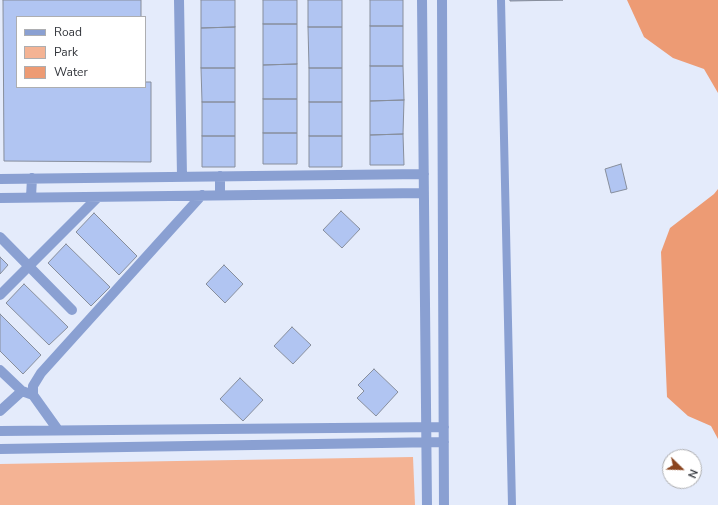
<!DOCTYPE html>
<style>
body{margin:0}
#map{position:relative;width:718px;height:505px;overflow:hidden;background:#e4ebfb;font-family:"Nunito Sans",sans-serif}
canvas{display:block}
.legend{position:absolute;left:16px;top:16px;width:130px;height:72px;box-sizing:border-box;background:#fff;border:1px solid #adaeb1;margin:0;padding:5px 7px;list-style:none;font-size:12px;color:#32353b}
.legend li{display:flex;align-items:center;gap:8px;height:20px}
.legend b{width:20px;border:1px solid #adaeb1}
.north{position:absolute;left:662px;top:449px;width:40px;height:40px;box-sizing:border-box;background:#fff;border:1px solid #adaeb1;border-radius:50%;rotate:113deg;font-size:11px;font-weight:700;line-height:16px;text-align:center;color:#32353b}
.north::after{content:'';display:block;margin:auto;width:14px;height:18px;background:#8a441e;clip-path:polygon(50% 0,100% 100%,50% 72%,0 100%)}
</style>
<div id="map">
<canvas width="718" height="505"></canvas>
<ul class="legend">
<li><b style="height:5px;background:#8aa0d2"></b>Road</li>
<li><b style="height:11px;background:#f4b394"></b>Park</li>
<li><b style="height:11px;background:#ed9b74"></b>Water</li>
</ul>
<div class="north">N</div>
</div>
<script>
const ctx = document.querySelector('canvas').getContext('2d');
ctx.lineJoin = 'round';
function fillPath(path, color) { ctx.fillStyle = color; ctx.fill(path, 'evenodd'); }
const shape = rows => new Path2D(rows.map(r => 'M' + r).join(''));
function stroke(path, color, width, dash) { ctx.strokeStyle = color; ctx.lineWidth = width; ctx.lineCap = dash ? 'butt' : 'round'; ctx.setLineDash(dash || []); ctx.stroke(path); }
const green = shape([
 [413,457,415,505,0,505,0,464]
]);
const water = shape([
 [627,0,718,0,718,93,704,69,673,58,644,37],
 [718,189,718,439,711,426,688,416,667,397,661,252,670,228,714,194]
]);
const building = shape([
 [3,0,141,0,141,17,17,17,17,87,145,87,145,82,151,82,151,162,4,161,3,0],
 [201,0,235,0,235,27,201,28,201,0],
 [263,0,297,0,297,24,263,24,263,0],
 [308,0,342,0,342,27,308,27,308,0],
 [370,0,403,0,403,26,370,26,370,0],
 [510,0,563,0,510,1,510,0],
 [263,24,297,24,297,64,263,65,263,24],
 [370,26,403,26,403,66,370,66,370,26],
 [235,27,235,68,201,68,201,28,235,27],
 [308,27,342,27,342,68,309,68,308,27],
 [297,64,297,99,263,99,263,65,297,64],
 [370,66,403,66,404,100,370,101,370,66],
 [201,68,235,68,235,102,202,102,201,68],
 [309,68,342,68,342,102,309,102,309,68],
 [263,99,297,99,297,133,263,133,263,99],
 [404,100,403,134,370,135,370,101,404,100],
 [202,102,235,102,235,136,202,136,202,102],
 [309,102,342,102,342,136,309,136,309,102],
 [263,133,297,133,297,164,263,164,263,133],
 [403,134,404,165,370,165,370,135,403,134],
 [202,136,235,136,235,167,202,167,202,136],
 [309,136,342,136,342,167,309,167,309,136],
 [621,164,627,189,611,193,605,169,621,164],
 [341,211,360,229,342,248,323,230,341,211],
 [94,213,137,256,119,275,76,232,94,213],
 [66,244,110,287,91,306,48,263,66,244],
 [0,257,8,265,0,274,0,257],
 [224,265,243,284,225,303,206,284,224,265],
 [24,284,68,327,49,345,6,303,24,284],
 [0,314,41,355,23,374,0,351,0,314],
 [292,327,311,345,293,364,274,346,292,327],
 [374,369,398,392,376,416,357,398,364,391,358,385,374,369],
 [240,378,263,400,243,421,220,399,240,378]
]);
const lane = shape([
 [501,0,512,505]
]);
const street = shape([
 [179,0,182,176],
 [422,0,427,505],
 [442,0,444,505],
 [0,179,424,174],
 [220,195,220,176],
 [31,197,32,178],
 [0,198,424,193],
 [0,237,72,310],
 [0,295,98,197],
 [0,370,22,391],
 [0,411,22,391,33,395],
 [58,430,33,395,33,386,41,373,202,195],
 [0,431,444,427],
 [0,449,444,442]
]);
fillPath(green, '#f4b394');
fillPath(water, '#ed9b74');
fillPath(building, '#b1c5f2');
stroke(building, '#878e9c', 1);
stroke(lane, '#8aa0d2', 8);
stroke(street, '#8aa0d2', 10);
</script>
